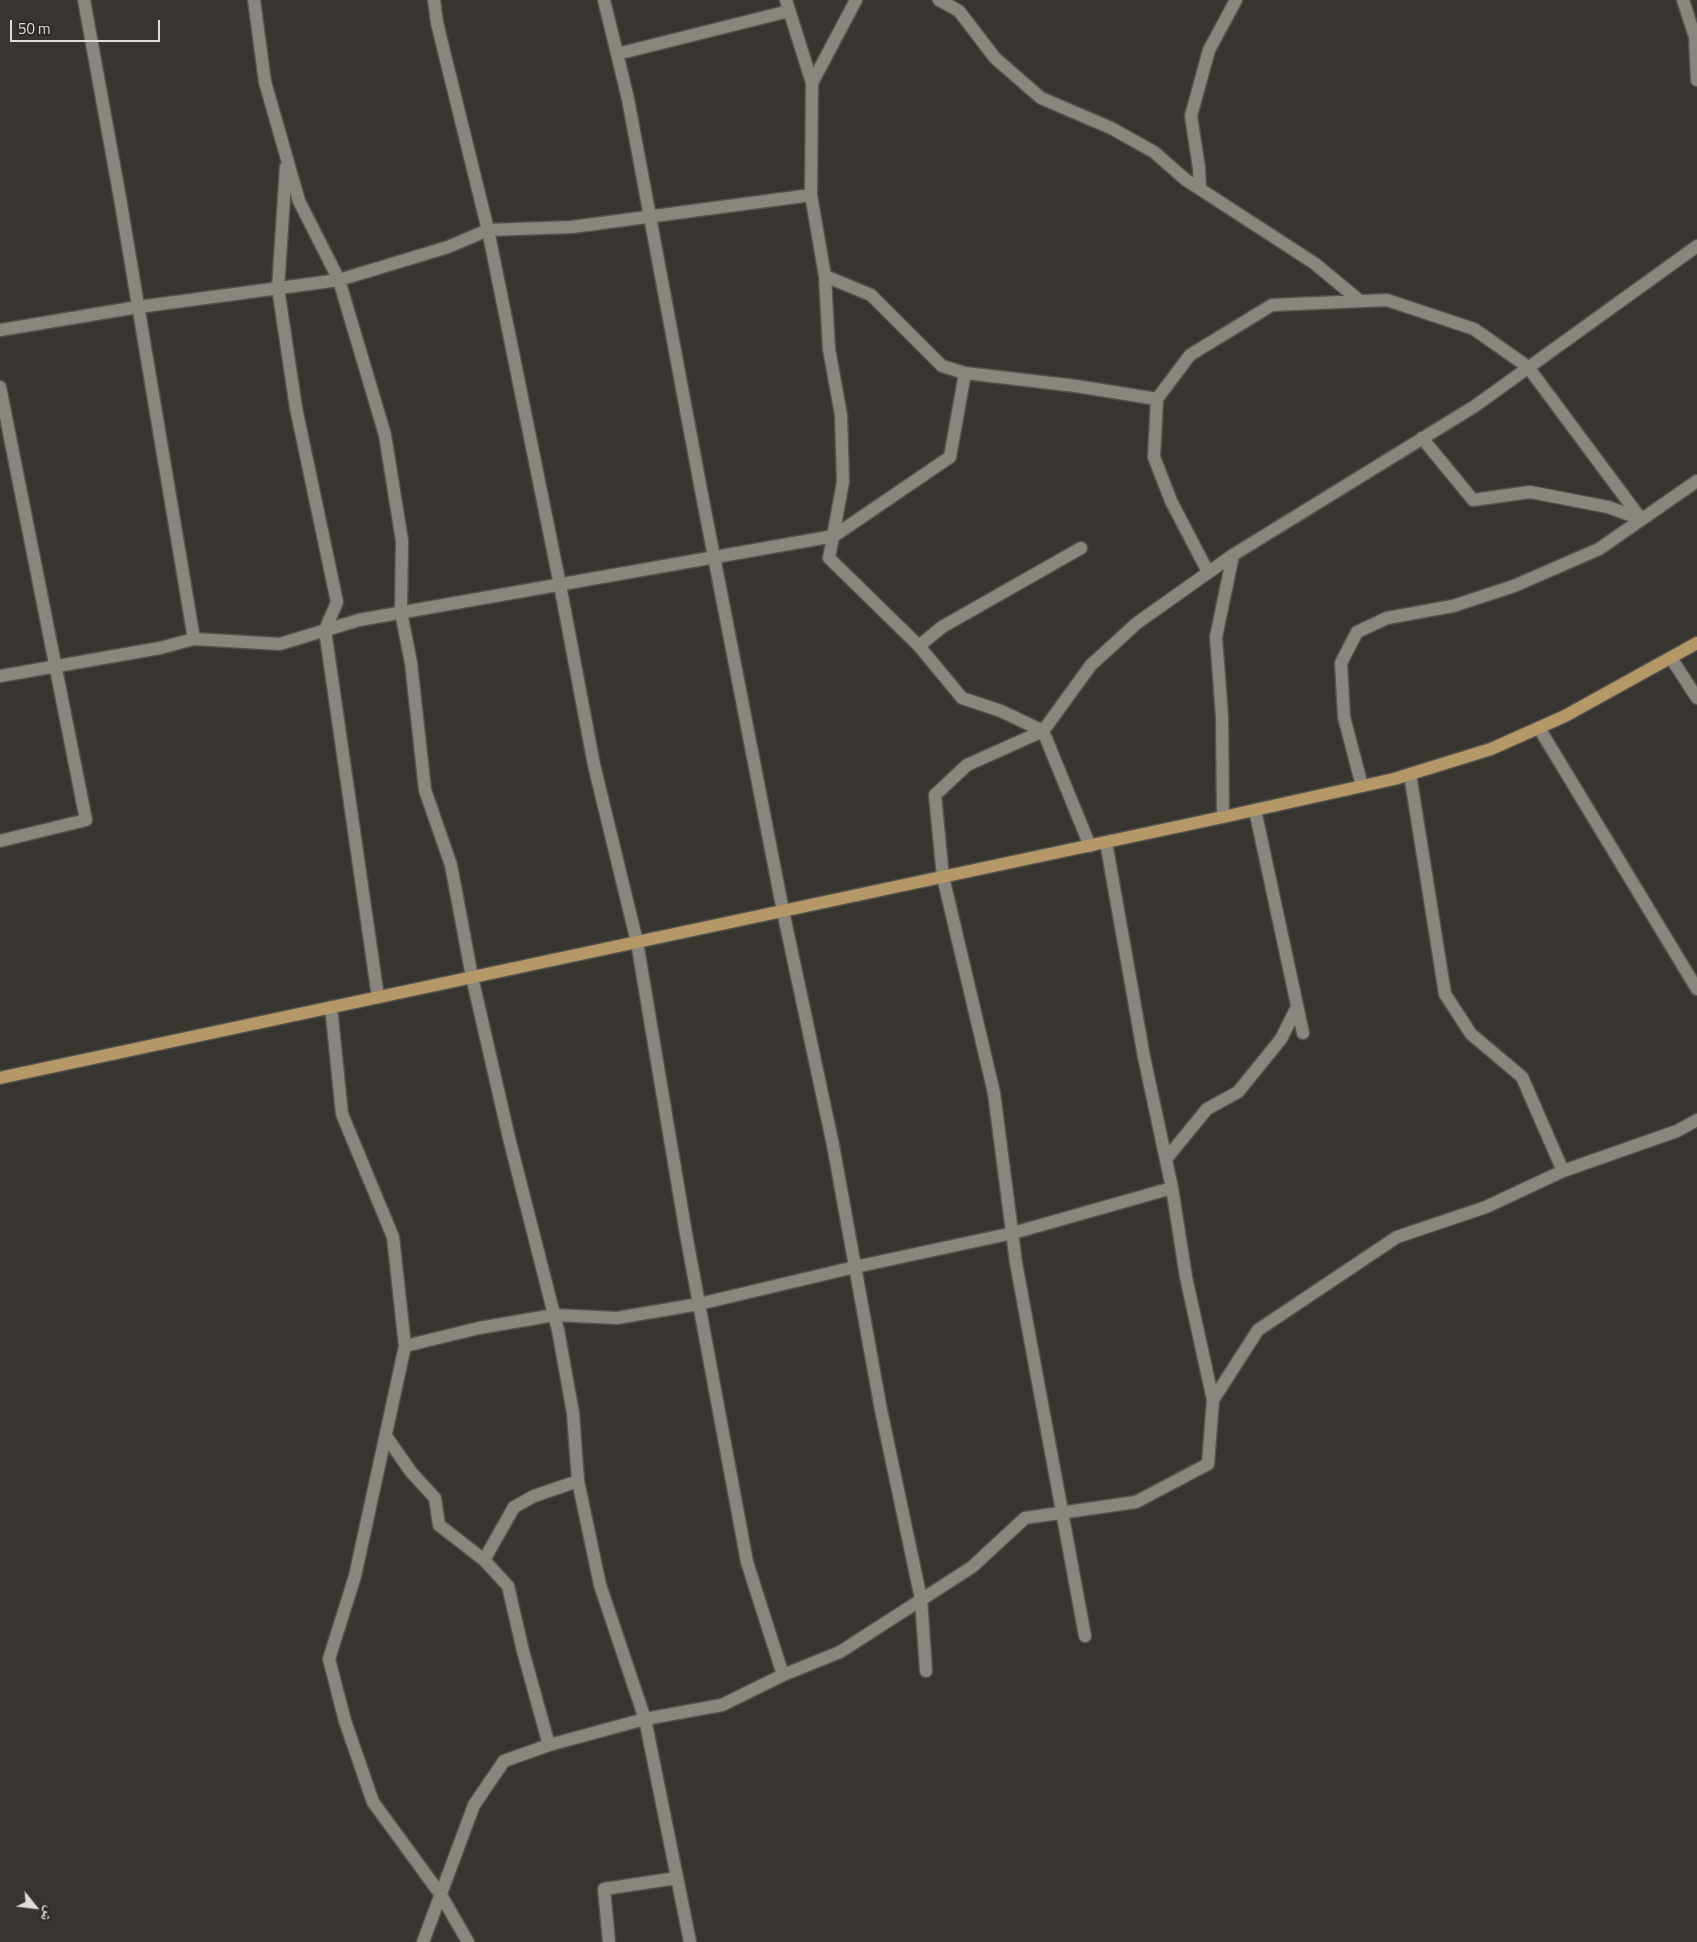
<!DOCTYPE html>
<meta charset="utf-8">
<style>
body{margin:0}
#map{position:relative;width:1697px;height:1942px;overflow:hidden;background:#38342f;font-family:"Titillium Web","Noto Naskh Arabic",sans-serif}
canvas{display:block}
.north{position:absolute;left:10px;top:1882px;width:50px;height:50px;-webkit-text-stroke:4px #2e2a25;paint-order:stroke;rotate:119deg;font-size:14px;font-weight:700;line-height:20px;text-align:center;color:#dfdcd9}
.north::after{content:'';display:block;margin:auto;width:18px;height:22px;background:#dfdcd9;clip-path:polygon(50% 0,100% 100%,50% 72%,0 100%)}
.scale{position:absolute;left:10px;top:20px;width:150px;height:22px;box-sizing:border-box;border:2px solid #dfdcd9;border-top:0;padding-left:6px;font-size:15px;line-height:18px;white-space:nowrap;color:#dfdcd9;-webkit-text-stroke:4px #2e2a25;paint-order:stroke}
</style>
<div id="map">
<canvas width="1697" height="1942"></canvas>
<div class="north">ش</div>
<div class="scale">50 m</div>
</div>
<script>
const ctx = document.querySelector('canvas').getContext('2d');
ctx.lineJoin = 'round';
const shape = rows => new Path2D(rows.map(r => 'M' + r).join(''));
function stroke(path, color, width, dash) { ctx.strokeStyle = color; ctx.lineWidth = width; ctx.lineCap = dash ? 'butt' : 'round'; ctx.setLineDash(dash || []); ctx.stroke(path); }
const minor = shape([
 [84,0,120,198,194,639],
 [254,0,265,82,299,201,339,280,385,435,402,541,401,612,411,663,425,790,451,865,472,977,509,1138,558,1330,573,1413,578,1481,600,1585,645,1719,690,1942],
 [434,0,437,23,488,230,560,585,594,765,637,942,686,1234,747,1562,783,1675],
 [604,0,628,99,701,490,783,911,833,1145,881,1410,921,1599,926,1671],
 [786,0,812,83,811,195,825,276,829,349,841,415,843,482,829,558,919,646,962,698,1001,711,1043,731,1090,846],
 [939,0,959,11,995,58,1041,98,1111,128,1154,152,1186,180,1314,263,1360,301],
 [1683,0,1695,37,1697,80],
 [617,54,789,11],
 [812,83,856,0],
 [286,167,278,288,296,408,337,602,325,630,378,997],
 [1200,189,1199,168,1191,116,1209,50,1236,0],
 [825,276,871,295,942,366,965,373,1076,386,1157,399],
 [0,330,138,307,339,280,448,247,488,230,572,227,811,195],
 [0,387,86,820,0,841],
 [1208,572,1171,501,1154,457,1157,399,1190,355,1272,305,1387,300,1474,329,1528,367,1641,519,1608,507,1530,492,1473,500,1422,438],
 [919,646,942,627,1081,548],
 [1671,658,1697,698],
 [0,676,160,648,194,639,280,644,359,620,834,536,950,457,965,373],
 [1539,728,1697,989],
 [1410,774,1445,994,1471,1034,1522,1077,1563,1171],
 [1362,786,1344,717,1341,663,1357,632,1387,618,1453,606,1514,586,1599,549,1697,481],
 [1255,810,1303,1033],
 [1223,817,1222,717,1216,637,1233,555,1475,406,1697,246],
 [1106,842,1144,1057,1172,1188,1186,1277,1213,1400],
 [331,1007,342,1114,393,1237,405,1346,355,1576,329,1659,345,1721,373,1802,441,1895,468,1942],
 [1166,1159,1207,1109,1238,1092,1281,1039,1297,1007],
 [405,1346,479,1328,554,1315,617,1318,699,1304,855,1267,1013,1233,1172,1188],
 [386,1436,411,1472,435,1498,439,1525,484,1560,508,1586,523,1651,549,1745],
 [484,1560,514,1507,534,1496,578,1481],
 [1085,1636,1016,1263,994,1093,943,877,935,795,967,765,1043,731,1091,665,1137,623,1233,555],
 [423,1942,474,1805,504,1761,549,1745,645,1719,722,1705,783,1675,840,1652,972,1567,1025,1518,1136,1502,1208,1464,1213,1400,1258,1330,1397,1237,1486,1207,1563,1171,1677,1131,1697,1120],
 [609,1942,604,1889,677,1878]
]);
const major = shape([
 [0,1078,1223,817,1394,779,1491,749,1565,716,1697,643]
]);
stroke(minor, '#55524d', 15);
stroke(major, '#55524d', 15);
stroke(minor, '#8a857f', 12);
stroke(major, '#b59867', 12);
</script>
